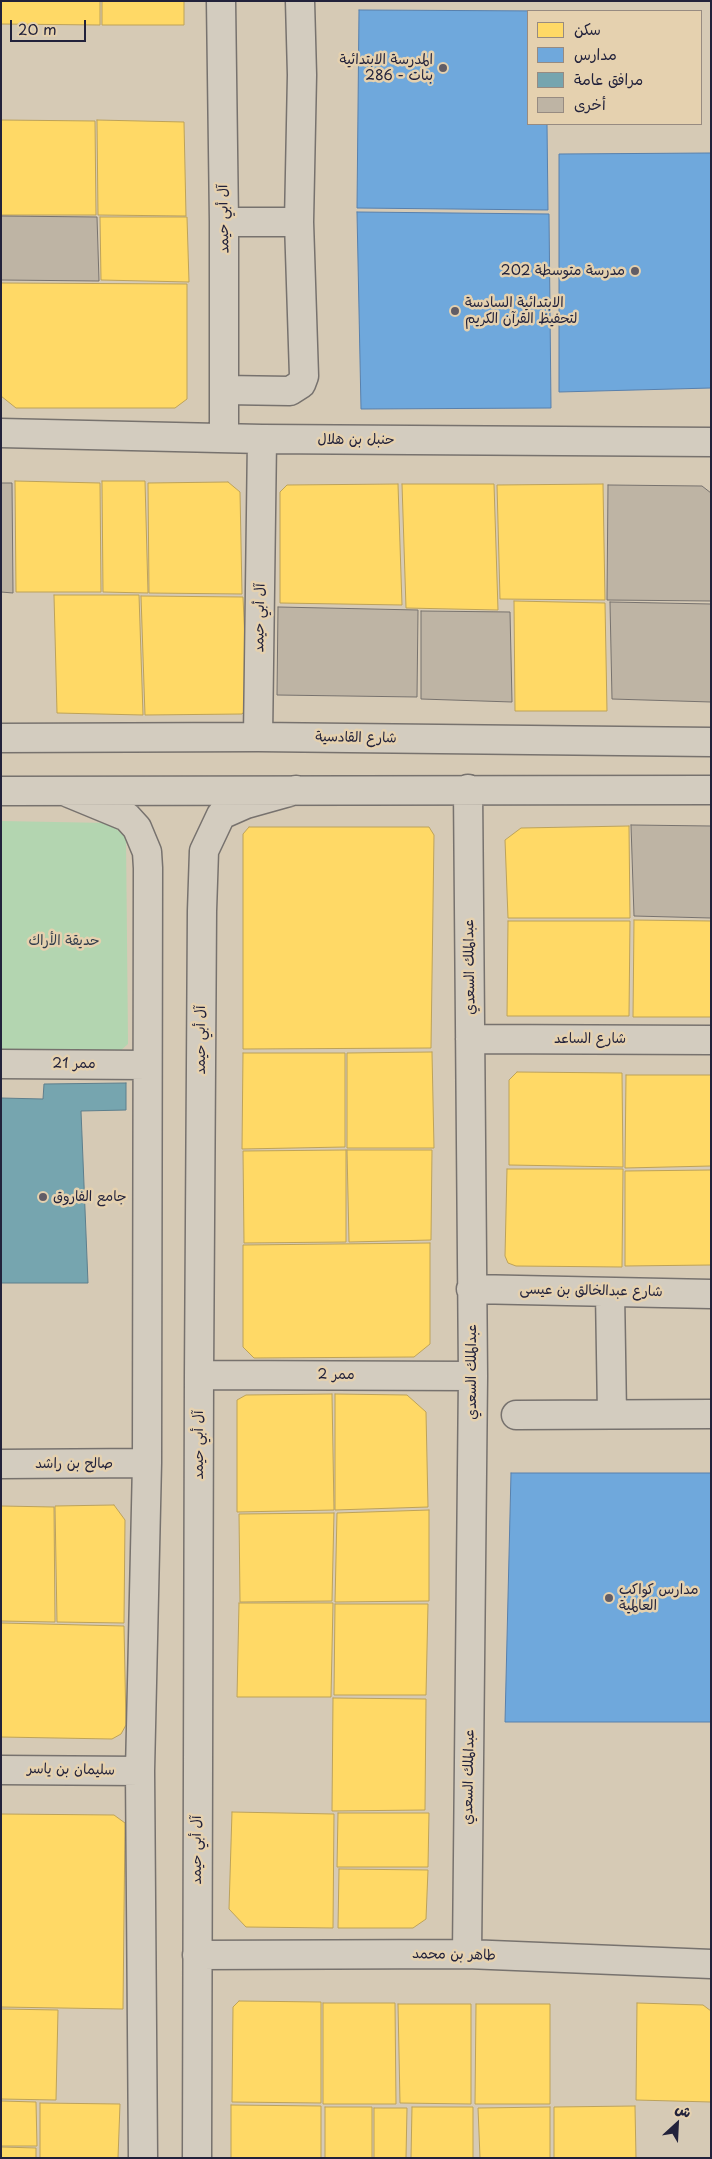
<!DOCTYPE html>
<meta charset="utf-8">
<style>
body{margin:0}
#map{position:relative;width:712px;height:2159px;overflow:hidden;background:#d6cab5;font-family:"Playpen Sans","Playpen Sans Arabic",sans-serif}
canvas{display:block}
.frame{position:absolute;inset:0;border:2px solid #22223b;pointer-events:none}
.legend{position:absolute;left:527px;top:10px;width:175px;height:115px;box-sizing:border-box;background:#e5d1af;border:1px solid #978b81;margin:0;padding:6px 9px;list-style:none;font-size:15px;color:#22223b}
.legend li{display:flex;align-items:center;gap:10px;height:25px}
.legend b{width:25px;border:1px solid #978b81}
.north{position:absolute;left:652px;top:2099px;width:50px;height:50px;-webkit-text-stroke:4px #e5d1af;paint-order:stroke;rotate:25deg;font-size:14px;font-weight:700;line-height:20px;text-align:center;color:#22223b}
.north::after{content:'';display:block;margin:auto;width:18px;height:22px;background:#22223b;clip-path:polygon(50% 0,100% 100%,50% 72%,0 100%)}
.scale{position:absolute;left:10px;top:20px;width:76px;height:22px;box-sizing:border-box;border:2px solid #22223b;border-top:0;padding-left:6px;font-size:15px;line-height:18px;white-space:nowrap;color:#22223b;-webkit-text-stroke:4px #e5d1af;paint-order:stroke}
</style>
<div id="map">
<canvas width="712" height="2159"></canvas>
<div class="frame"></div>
<ul class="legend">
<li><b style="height:14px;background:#ffd966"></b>سكن</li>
<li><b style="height:14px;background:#6fa8dc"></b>مدارس</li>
<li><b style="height:14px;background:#76a5af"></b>مرافق عامة</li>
<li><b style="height:14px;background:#beb4a4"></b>أخرى</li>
</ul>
<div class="north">ش</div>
<div class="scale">20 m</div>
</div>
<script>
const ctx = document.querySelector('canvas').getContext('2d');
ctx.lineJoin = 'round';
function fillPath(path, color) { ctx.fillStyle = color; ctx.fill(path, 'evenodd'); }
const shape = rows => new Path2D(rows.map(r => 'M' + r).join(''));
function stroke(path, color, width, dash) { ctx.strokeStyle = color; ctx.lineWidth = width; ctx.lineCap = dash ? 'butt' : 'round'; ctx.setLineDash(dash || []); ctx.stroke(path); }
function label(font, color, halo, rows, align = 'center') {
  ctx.font = font + ' "Playpen Sans","Playpen Sans Arabic",sans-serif'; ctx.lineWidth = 5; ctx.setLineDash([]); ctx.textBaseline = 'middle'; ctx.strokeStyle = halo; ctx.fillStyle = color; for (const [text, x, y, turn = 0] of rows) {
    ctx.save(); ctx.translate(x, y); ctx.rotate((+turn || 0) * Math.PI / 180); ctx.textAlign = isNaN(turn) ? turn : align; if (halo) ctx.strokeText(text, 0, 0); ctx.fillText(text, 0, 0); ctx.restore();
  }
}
const green = shape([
 [1,821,109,823,126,837,128,1044,111,1059,1,1057]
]);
const homes = shape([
 [1,1,100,1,100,25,1,24,1,1],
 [102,1,184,1,184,25,102,25,102,1],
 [1,120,95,121,96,215,1,215,1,120],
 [97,120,184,122,186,216,98,215,97,120],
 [100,217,187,217,189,282,101,280,100,217],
 [1,283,187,284,187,399,175,408,16,408,1,396,1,283],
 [15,481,100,483,101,592,16,592,15,481],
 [102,481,145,481,148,593,103,592,102,481],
 [228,482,240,492,242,594,149,593,148,483,228,482],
 [398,484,402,605,280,603,280,492,287,485,398,484],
 [402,484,494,484,498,610,406,608,402,484],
 [603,484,605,600,500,599,497,485,603,484],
 [54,595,139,595,143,715,57,713,54,595],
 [141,596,243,597,248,707,242,714,145,715,141,596],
 [514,601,605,603,607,711,515,711,514,601],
 [629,826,630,918,508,918,505,840,521,828,629,826],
 [249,827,429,827,434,835,431,1048,243,1049,243,834,249,827],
 [634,920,711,921,711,1017,633,1017,634,920],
 [508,921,630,921,629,1016,507,1016,508,921],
 [432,1052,434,1148,347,1148,347,1053,432,1052],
 [243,1053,345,1053,345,1147,242,1149,243,1053],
 [517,1072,622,1073,623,1167,509,1165,509,1080,517,1072],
 [626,1075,711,1075,711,1166,625,1168,626,1075],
 [346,1150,346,1242,244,1243,243,1151,346,1150],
 [347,1150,432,1150,431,1240,349,1242,347,1150],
 [507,1169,623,1169,622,1267,516,1266,508,1263,505,1256,507,1169],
 [711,1170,711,1265,625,1266,625,1171,711,1170],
 [430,1243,430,1344,414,1357,254,1358,243,1347,243,1245,430,1243],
 [332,1394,334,1510,237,1512,237,1400,246,1395,332,1394],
 [335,1394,407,1395,426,1412,428,1507,335,1510,335,1394],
 [114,1505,125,1520,124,1623,57,1622,55,1506,114,1505],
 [1,1506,54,1507,55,1622,1,1621,1,1506],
 [429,1510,429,1601,335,1602,337,1513,429,1510],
 [334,1513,332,1601,240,1602,239,1514,334,1513],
 [239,1603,333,1603,331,1697,237,1697,239,1603],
 [335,1604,428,1604,426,1695,334,1695,335,1604],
 [1,1623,124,1626,126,1725,121,1734,112,1739,1,1737,1,1623],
 [333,1698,426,1699,425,1810,332,1811,333,1698],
 [232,1812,334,1814,333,1928,246,1927,229,1909,232,1812],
 [338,1813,429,1813,428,1867,337,1867,338,1813],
 [1,1814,114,1815,125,1823,123,2009,1,2007,1,1814],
 [339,1869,428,1870,426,1919,413,1928,338,1928,339,1869],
 [239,2001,321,2002,321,2103,232,2102,233,2007,239,2001],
 [323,2003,395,2003,396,2104,323,2104,323,2003],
 [637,2003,703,2005,711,2011,711,2102,636,2100,637,2003],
 [398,2004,471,2004,471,2104,400,2103,398,2004],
 [476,2004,550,2004,550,2104,475,2104,476,2004],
 [1,2009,58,2010,56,2100,1,2099,1,2009],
 [1,2101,36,2102,37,2146,1,2146,1,2101],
 [40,2103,120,2104,118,2158,40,2158,40,2103],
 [231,2105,321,2106,321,2158,231,2158,231,2105],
 [635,2106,636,2158,554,2158,554,2107,635,2106],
 [325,2107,372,2107,372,2158,325,2158,325,2107],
 [412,2107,473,2107,473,2158,411,2158,412,2107],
 [550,2107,550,2158,480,2158,478,2108,550,2107],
 [374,2108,407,2108,406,2158,374,2158,374,2108],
 [1,2147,36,2148,36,2158,1,2158,1,2147]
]);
const schools = shape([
 [359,10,546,11,528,11,528,124,547,124,548,210,357,208,359,10],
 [711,153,711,388,559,392,559,154,711,153],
 [357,212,549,214,551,408,361,409,357,212],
 [511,1473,711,1473,711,1722,505,1722,511,1473]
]);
const public = shape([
 [126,1083,126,1110,81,1111,88,1283,1,1283,1,1098,43,1099,44,1084,126,1083]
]);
const building = shape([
 [1,216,97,217,99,281,1,280,1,216],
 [1,483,12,483,13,593,1,592,1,483],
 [608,485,702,486,711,493,711,601,607,600,608,485],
 [610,602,711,604,711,702,612,699,610,602],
 [278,607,418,610,417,697,277,695,278,607],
 [421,611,510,612,512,702,421,699,421,611],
 [631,825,711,826,711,918,634,916,631,825]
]);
const minor = shape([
 [221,1,224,222,224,438],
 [224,222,299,222],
 [225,390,290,391,301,384,304,376,299,222,302,75,300,1],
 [1,433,262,439,711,442],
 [258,737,262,439],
 [1,738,258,737,711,742],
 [1,791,711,790],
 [64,791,127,817,137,828,147,852,148,868,147,1463,140,1771,143,2158],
 [470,1039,711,1040],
 [1,1064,147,1065],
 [471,1289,711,1294],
 [610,1292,612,1414],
 [199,1375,473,1376],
 [516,1415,711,1414],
 [1,1464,147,1463],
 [1,1770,140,1771],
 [467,1954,473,1376,468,789],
 [197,1955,467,1954,711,1964],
 [197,2158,199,1375,202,911,204,851,221,815,246,804,296,790]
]);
const markers = [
 [443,68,5,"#615d66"],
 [635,271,5,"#615d66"],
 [455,311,5,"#615d66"],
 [43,1197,5,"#615d66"],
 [609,1598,5,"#615d66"]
];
const poiNames = [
 ["المدرسة الابتدائية",433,60,"right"],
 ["286 - بنات",433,76,"right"],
 ["مدرسة متوسطة 202",625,271,"right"],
 ["الابتدائية السادسة",465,303],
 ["لتحفيظ القرآن الكريم",465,319],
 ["جامع الفاروق",53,1197],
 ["مدارس كواكب",619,1590],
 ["العالمية",619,1606]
];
const streetNames = [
 ["آل أبي حيمد",224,219,-91],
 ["حنبل بن هلال",356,440],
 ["آل أبي حيمد",260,618,-89],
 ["شارع القادسية",356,738,1],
 ["عبدالملك السعدي",470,967,-91],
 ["شارع الساعد",590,1039],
 ["آل أبي حيمد",201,1040,-90],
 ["ممر 21",74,1064],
 ["شارع عبدالخالق بن عيسى",591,1291,1],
 ["عبدالملك السعدي",472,1372,-90],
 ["ممر 2",336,1375],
 ["آل أبي حيمد",199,1445,-90],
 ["صالح بن راشد",74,1464],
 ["سليمان بن ياسر",71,1770,1],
 ["عبدالملك السعدي",469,1777,-89],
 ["آل أبي حيمد",197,1850,-90],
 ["طاهر بن محمد",454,1955,1]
];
const parkNames = [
 ["حديقة الأراك",64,941]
];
fillPath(green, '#b3d5b0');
fillPath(homes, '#ffd966');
stroke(homes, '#bda259', 1);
fillPath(schools, '#6fa8dc');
stroke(schools, '#5880ac', 1);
fillPath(public, '#76a5af');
stroke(public, '#5d7e8c', 1);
fillPath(building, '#beb4a4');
stroke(building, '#77726e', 1);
stroke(minor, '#77726e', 31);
stroke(minor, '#d3ccbf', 28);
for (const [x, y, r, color] of markers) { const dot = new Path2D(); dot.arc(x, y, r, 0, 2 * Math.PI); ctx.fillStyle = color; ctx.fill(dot); stroke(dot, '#e5d1af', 2); }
label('14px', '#22223b', '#e5d1af', poiNames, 'left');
label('14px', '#22223b', '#e5d1af', streetNames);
label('14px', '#333e4c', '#e5d1af', parkNames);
</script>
